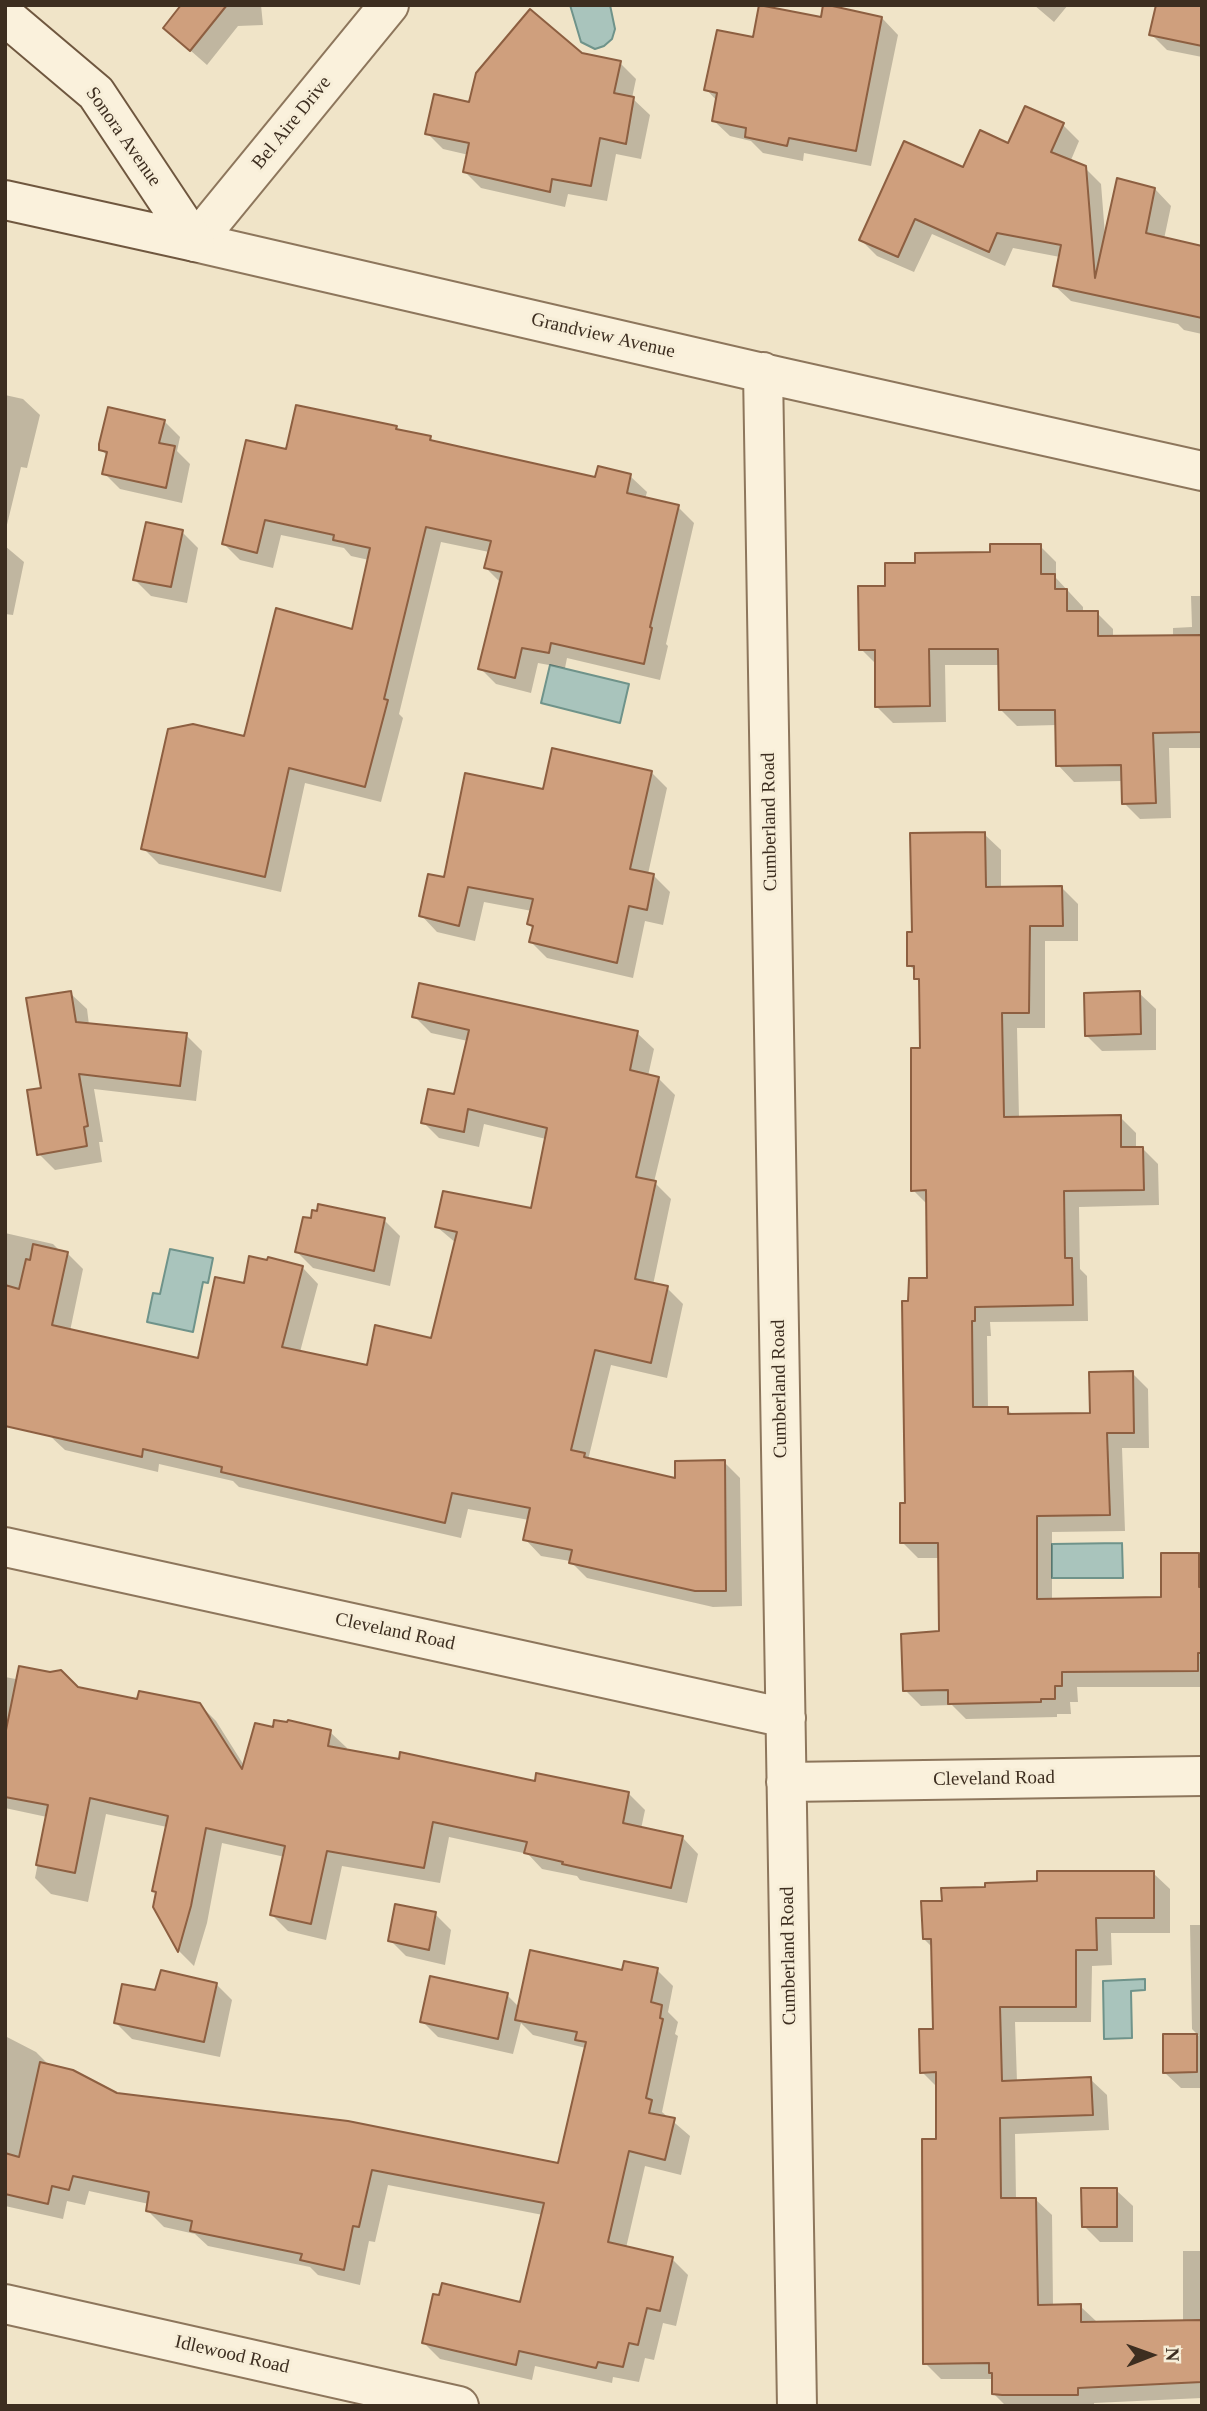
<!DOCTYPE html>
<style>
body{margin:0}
#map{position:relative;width:1207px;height:2411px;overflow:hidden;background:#f0e4c8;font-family:Georgia,serif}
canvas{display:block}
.frame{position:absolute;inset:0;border:7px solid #3d2e20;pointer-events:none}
.north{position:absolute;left:1116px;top:2320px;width:70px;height:70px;-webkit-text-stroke:5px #f7eed8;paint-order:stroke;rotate:89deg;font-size:19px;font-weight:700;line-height:28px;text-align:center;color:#3d2e20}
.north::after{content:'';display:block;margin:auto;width:24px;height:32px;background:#3d2e20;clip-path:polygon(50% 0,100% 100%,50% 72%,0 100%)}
</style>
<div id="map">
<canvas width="1207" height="2411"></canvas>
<div class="frame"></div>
<div class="north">N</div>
</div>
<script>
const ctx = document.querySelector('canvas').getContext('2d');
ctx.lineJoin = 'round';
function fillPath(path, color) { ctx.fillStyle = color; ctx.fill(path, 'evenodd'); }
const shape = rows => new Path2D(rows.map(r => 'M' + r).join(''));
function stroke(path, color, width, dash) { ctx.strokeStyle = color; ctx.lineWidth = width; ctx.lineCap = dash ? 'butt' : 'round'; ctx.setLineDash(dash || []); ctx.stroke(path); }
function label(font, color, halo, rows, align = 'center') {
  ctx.font = font + ' Georgia,serif'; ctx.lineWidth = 6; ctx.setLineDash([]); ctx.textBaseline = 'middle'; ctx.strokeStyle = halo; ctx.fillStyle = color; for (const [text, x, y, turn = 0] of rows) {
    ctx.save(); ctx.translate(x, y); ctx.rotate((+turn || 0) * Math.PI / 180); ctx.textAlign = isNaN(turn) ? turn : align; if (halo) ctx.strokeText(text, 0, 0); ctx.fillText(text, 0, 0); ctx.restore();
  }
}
const water = shape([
 [570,5,610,5,615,29,612,39,604,46,595,49,581,42,570,5],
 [550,665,629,684,620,723,541,703,550,665],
 [170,1249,213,1258,208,1283,203,1282,193,1332,147,1322,153,1293,160,1294,170,1249],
 [1122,1543,1123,1578,1052,1578,1052,1544,1122,1543],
 [1145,1979,1145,1990,1131,1991,1132,2038,1104,2039,1103,1981,1145,1979]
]);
const shadow = shape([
 [183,5,261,5,263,25,238,26,207,65,165,28],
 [1034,5,1068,5,1054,22],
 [1202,5,1202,57,1167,50,1151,34],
 [882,18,898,35,871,166,804,153,803,161,763,153,751,141,730,136,713,120,717,101,706,89,754,39,822,19],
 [582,55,620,63,636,79,632,98,650,115,641,159,616,154,607,201,568,194,565,207,481,188,465,172,469,155,443,149,427,133,471,104],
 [1063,125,1079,141,1071,160,1085,168,1101,184,1105,235,1155,189,1171,206,1164,239,1202,248,1202,334,1184,330,1178,324,1071,301,1054,285,1060,257,1013,248,1005,266,932,234,914,272,877,256,861,240,964,170,1009,145],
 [5,395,23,399,40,415,27,468,21,467,5,533],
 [164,421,180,437,177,451,190,464,182,503,120,489,104,473,108,457,101,449],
 [396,428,400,431,430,438,435,443,596,480,630,476,647,492,645,499,678,507,694,523,666,644,668,646,660,680,567,658,565,668,538,663,531,693,496,684,480,668,501,583,486,568,489,552,441,542,399,714,403,718,381,802,305,783,281,892,159,864,143,848,245,738,354,631,369,560,351,556,344,548,281,535,273,568,240,560,224,544,288,451],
 [182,532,198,548,187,603,151,596,135,580],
 [5,546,24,562,13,615,5,614],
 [1040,546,1056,562,1056,578,1083,607,1083,613,1097,613,1113,629,1113,638,1173,637,1173,628,1192,627,1191,596,1202,596,1202,748,1169,748,1171,818,1140,819,1124,803,1123,781,1074,782,1058,765,1057,725,1017,726,1001,710,1000,665,945,665,946,722,893,723,877,707,877,665,861,649,887,588,917,565],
 [651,772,667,788,648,874,654,876,670,892,663,925,645,921,633,978,547,958,531,942,534,928,529,924,532,911,484,902,475,941,437,932,421,915,445,879,545,791],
 [984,834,1001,850,1001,888,1062,888,1078,904,1078,941,1045,941,1045,1028,1017,1028,1019,1118,1120,1117,1136,1133,1136,1148,1142,1148,1158,1164,1159,1205,1079,1207,1080,1269,1087,1276,1088,1321,990,1322,991,1336,987,1336,988,1409,1007,1409,1014,1416,1092,1414,1132,1373,1148,1389,1149,1448,1122,1448,1125,1531,1052,1532,1052,1601,1163,1599,1163,1554,1202,1554,1202,1687,1077,1687,1078,1702,1070,1702,1071,1714,1057,1714,1057,1717,966,1719,952,1705,921,1706,905,1690,941,1633,940,1558,918,1558,902,1542,929,1279,928,1205,913,1190,922,1050,921,984,916,978,916,972,909,965,913,934],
 [70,993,87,1009,89,1025,186,1035,202,1051,196,1101,94,1089,103,1142,99,1142,102,1162,55,1170,39,1154],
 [1139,993,1156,1009,1156,1050,1102,1051,1086,1035],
 [414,1016,637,1033,654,1049,648,1076,659,1079,675,1095,654,1182,671,1199,653,1285,667,1288,683,1304,667,1378,611,1365,588,1460,677,1480,724,1462,740,1478,742,1606,713,1607,587,1578,570,1561,541,1556,525,1539,529,1520,468,1509,461,1538,239,1487,233,1481,159,1464,158,1472,65,1450,48,1434,5,1377,5,1233,53,1244,61,1252,67,1253,83,1269,70,1331,199,1360,245,1285,302,1267,318,1284,300,1352,368,1367,432,1340,456,1243,437,1227,532,1210,546,1139,484,1124,479,1147,439,1138,423,1122,456,1096,468,1041,431,1033],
 [384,1220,400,1236,390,1286,313,1268,297,1252],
 [5,1677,139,1702,199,1704,216,1721,245,1767,274,1729,330,1732,347,1748,346,1751,536,1783,629,1794,645,1810,641,1829,682,1837,698,1854,687,1903,580,1880,577,1876,542,1869,528,1854,449,1837,440,1883,342,1866,326,1940,288,1931,272,1915,285,1857,222,1843,207,1923,194,1966,179,1951,154,1906,157,1894,154,1891,167,1827,106,1814,88,1902,51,1894,35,1878,47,1817,5,1808],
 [1153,1873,1170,1889,1170,1933,1111,1933,1112,1965,1092,1966,1091,2022,1015,2022,1017,2082,1090,2079,1107,2095,1109,2130,1015,2134,1016,2200,1035,2199,1052,2215,1053,2306,1080,2306,1097,2322,1183,2322,1183,2251,1202,2251,1202,2398,1094,2403,1094,2406,1006,2406,994,2394,994,2379,941,2379,925,2363,938,2141,938,2088,922,2072,935,2030,933,1948,924,1939,943,1902,986,1888],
 [435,1914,451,1930,445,1965,406,1956,390,1940],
 [1190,1925,1202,1925,1202,2088,1181,2088,1164,2072,1165,2036,1199,2036,1192,2029],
 [657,1970,673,1986,668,2012,678,2022,675,2034,678,2036,662,2112,690,2136,681,2175,645,2166,626,2248,672,2259,688,2275,676,2326,663,2323,654,2360,645,2358,639,2382,613,2377,612,2383,535,2366,532,2380,440,2359,424,2343,522,2304,543,2215,388,2185,375,2242,369,2241,360,2285,318,2275,310,2267,208,2246,195,2234,164,2227,148,2211,149,2204,89,2191,85,2205,67,2201,63,2219,5,2206,5,2036,36,2052,50,2066,117,2095,559,2165,586,2048,533,2035,521,2023,513,2054,438,2037,422,2021,507,1995,520,2008,624,1972],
 [216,1984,232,2000,220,2057,132,2039,116,2023],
 [1116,2190,1133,2206,1133,2242,1100,2242,1084,2226]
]);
const building = shape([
 [181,5,227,5,190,51,163,28,181,5],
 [759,5,821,17,823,5,828,5,882,17,856,151,789,138,787,146,745,137,746,128,712,121,717,93,704,90,717,30,753,37,759,5],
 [1156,5,1202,5,1202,46,1149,35,1156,5],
 [530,9,582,53,621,61,614,93,634,97,626,144,600,138,591,186,552,179,550,192,463,172,469,143,425,134,434,94,469,102,476,73,530,9],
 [1025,106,1064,123,1051,152,1086,166,1095,278,1117,178,1155,188,1146,233,1202,246,1202,318,1053,286,1061,245,997,233,989,252,915,219,898,257,859,240,904,141,963,167,980,130,1008,143,1025,106],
 [296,405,397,426,396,429,431,436,430,440,595,477,598,466,631,474,627,493,679,505,650,627,652,628,644,664,551,643,549,653,522,648,515,678,478,669,502,572,484,568,491,541,426,527,384,699,388,700,365,787,289,768,265,877,141,849,168,729,193,724,244,736,276,608,352,629,370,548,333,540,334,535,265,520,257,553,222,544,246,440,286,449,296,405],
 [108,407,165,420,159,443,175,446,166,488,102,474,107,452,99,450,99,444,108,407],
 [146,522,183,530,171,587,133,580,146,522],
 [990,544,1041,544,1041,574,1055,574,1055,589,1067,589,1067,611,1098,611,1098,636,1202,635,1202,732,1153,733,1156,803,1122,804,1121,765,1056,766,1055,710,999,710,998,649,929,649,930,706,875,707,875,650,859,650,858,586,885,586,885,563,915,563,915,553,990,552,990,544],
 [552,748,652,771,630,869,654,874,647,910,629,906,617,963,529,942,533,926,527,924,533,899,468,887,459,926,419,916,428,874,444,877,465,773,543,789,552,748],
 [985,832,986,887,1062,886,1063,926,1030,926,1029,1013,1002,1013,1004,1117,1121,1115,1121,1147,1143,1147,1144,1190,1064,1191,1065,1258,1072,1258,1073,1305,975,1307,975,1321,972,1321,973,1407,1008,1407,1008,1414,1090,1413,1089,1372,1133,1371,1134,1433,1107,1433,1110,1515,1037,1516,1037,1599,1161,1597,1161,1553,1199,1553,1199,1587,1202,1587,1202,1653,1198,1653,1198,1671,1062,1672,1062,1686,1055,1686,1055,1699,1041,1699,1041,1702,948,1704,948,1690,903,1691,901,1634,939,1631,938,1543,900,1543,900,1503,905,1503,902,1301,908,1301,909,1278,927,1278,926,1190,911,1191,911,1048,920,1048,919,979,914,979,914,966,907,966,907,932,912,932,910,833,985,832],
 [419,983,638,1031,630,1070,659,1077,636,1177,656,1181,635,1279,668,1286,651,1363,595,1350,571,1450,585,1453,584,1457,675,1478,675,1461,725,1460,726,1591,695,1591,569,1563,572,1550,523,1540,530,1508,452,1493,445,1523,221,1472,222,1467,143,1449,142,1457,5,1426,5,1285,19,1289,26,1259,30,1260,33,1244,68,1252,52,1325,198,1358,215,1277,244,1283,249,1256,267,1260,268,1257,303,1266,282,1347,367,1365,375,1325,431,1338,457,1232,435,1227,443,1191,531,1208,547,1128,468,1109,464,1132,421,1123,428,1089,454,1094,469,1030,412,1017,419,983],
 [71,991,76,1022,187,1033,180,1086,79,1074,88,1126,84,1127,87,1146,37,1155,27,1090,41,1088,26,998,71,991],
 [1140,991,1141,1034,1085,1036,1084,993,1140,991],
 [318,1204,385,1218,374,1271,295,1252,303,1217,311,1218,312,1210,317,1211,318,1204],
 [19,1666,50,1672,61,1670,78,1687,137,1699,139,1691,200,1703,242,1769,255,1723,273,1727,274,1720,287,1722,288,1720,331,1730,328,1746,399,1759,400,1752,535,1781,536,1773,629,1792,623,1823,683,1836,671,1888,562,1864,563,1862,524,1853,527,1842,433,1822,424,1868,327,1851,311,1924,270,1915,285,1846,206,1828,191,1906,178,1952,153,1907,156,1892,152,1891,168,1816,90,1798,75,1873,36,1865,48,1805,5,1797,5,1735,19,1666],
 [1037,1871,1154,1871,1154,1918,1096,1918,1097,1950,1076,1950,1076,2007,1000,2007,1002,2081,1091,2077,1093,2115,1000,2118,1001,2198,1036,2198,1038,2305,1081,2304,1081,2322,1202,2320,1202,2382,1078,2388,1078,2395,1002,2395,992,2394,992,2373,989,2373,989,2363,923,2364,922,2139,936,2139,936,2072,920,2073,919,2029,933,2029,931,1939,923,1939,921,1901,942,1901,941,1888,985,1887,985,1883,1037,1881,1037,1871],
 [395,1904,436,1912,429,1950,388,1941,395,1904],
 [530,1950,622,1970,624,1961,658,1968,651,2002,662,2005,660,2018,663,2019,646,2098,652,2100,649,2113,675,2118,665,2160,629,2151,608,2242,673,2257,660,2311,647,2308,638,2345,629,2343,623,2367,598,2362,596,2368,519,2351,516,2365,422,2343,433,2294,439,2295,442,2283,520,2302,544,2203,372,2170,359,2227,353,2226,344,2270,300,2260,302,2254,190,2231,192,2221,146,2211,149,2192,73,2176,69,2190,52,2186,48,2204,5,2194,5,2153,19,2157,40,2062,73,2070,117,2093,348,2121,558,2163,586,2042,575,2040,577,2032,515,2020,530,1950],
 [161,1970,217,1983,204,2042,114,2023,122,1984,155,1990,161,1970],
 [430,1976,508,1993,498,2039,420,2022,430,1976],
 [1163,2034,1197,2034,1197,2072,1163,2073,1163,2034],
 [1081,2188,1117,2188,1117,2227,1082,2227,1081,2188]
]);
const street = shape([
 [389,5,195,242,780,377,1202,471],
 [763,372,797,2406],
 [5,1547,786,1718],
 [786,1782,1202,1776],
 [5,2304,459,2406]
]);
const secondary = shape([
 [5,16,96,93,195,242],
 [5,200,195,242]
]);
const streetNames = [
 ["Bel Aire Drive",292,123,-51],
 ["Sonora Avenue",123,137,55],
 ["Grandview Avenue",603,336,13],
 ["Cumberland Road",770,822,-91],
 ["Cumberland Road",780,1389,-91],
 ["Cleveland Road",395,1632,12],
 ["Cleveland Road",994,1779,-1],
 ["Cumberland Road",789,1956,-91],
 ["Idlewood Road",232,2355,13]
];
fillPath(water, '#a9c4bc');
stroke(water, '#6f938a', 2);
fillPath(shadow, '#0003');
fillPath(building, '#cf9f7d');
stroke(building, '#8d5f41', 2);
stroke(street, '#8d765c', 42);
stroke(secondary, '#6f573f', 42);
stroke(street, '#faf1dc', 38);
stroke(secondary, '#faf1dc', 38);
label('19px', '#3d2e20', '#f7eed8', streetNames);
</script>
